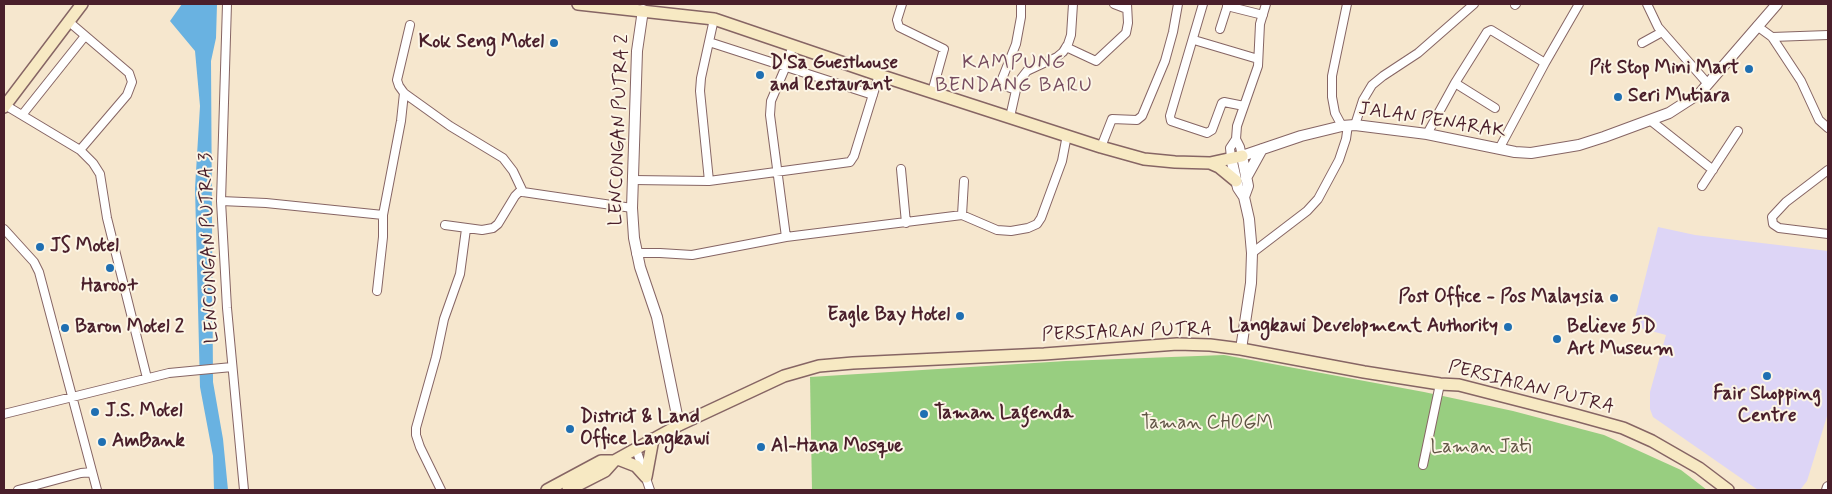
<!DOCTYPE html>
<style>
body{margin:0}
#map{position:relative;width:1832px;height:494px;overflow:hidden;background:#f6e7ce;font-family:Mynerve,sans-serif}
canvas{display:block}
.frame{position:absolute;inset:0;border:5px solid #4a1f2b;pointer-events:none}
</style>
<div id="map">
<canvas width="1832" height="494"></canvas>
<div class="frame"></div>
</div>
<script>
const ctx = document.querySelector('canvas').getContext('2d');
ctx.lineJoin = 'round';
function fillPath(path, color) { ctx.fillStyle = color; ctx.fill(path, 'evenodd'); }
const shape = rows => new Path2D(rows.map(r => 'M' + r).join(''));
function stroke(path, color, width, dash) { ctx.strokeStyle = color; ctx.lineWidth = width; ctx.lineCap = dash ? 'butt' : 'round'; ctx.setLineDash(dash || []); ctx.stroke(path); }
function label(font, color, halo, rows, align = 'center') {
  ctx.font = font + ' Mynerve,sans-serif'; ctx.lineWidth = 4; ctx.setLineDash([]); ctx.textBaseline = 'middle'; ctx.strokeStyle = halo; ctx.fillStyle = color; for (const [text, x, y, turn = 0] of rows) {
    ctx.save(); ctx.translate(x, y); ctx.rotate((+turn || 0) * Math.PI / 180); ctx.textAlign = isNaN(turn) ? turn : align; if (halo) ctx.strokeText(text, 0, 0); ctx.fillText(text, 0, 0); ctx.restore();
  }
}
const built = shape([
 [1658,227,1695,235,1828,251,1828,413,1807,481,1800,490,1758,490,1653,417,1650,409,1650,392,1666,335,1633,326]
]);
const green = shape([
 [1224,355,1424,392,1513,411,1604,435,1681,470,1707,490,812,490,810,377,1066,361]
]);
const water = shape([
 [182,4,217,4,216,38,211,61,213,382,223,439,228,490,214,490,213,456,200,387,195,188,200,106,195,51,170,21]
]);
const minor = shape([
 [227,4,221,201,227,308,244,490],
 [902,4,897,20,899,27,944,49,932,92],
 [1114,4,1127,9],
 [1203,4,1170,116,1171,121,1207,133,1212,130,1222,103,1224,102,1244,106],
 [1647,4,1658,27,1708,84],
 [1515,5,1516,4],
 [1227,6,1263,15],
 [68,21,129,73,132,82,127,95,80,150,93,163,100,174,107,218,147,378],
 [410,25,397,80,399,86,404,93,450,126,503,158,513,171,523,192],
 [1757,26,1772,37,1801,81,1819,120,1828,128],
 [1220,29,1228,4],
 [1772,37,1828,35],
 [1194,40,1258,59],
 [709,42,873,95],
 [1642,43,1662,32],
 [1066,47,1096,61,1126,33,1128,23,1127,4],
 [1455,83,1495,108],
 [1016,90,1005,86,1002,79,1016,44,1021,17,1021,4],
 [5,105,80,150],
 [22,115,85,36],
 [1010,117,1016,90,1020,80,1027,71,1057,57,1063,52,1068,44,1071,35,1073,4],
 [1650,120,1713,170],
 [1355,125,1363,100,1372,85,1383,76,1418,53,1474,4],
 [1342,126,1335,113,1332,97,1332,76,1347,4],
 [1427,134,1455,83,1487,32,1491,30,1545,63],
 [1236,139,1240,147,1242,156],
 [1101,147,1112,119,1137,120,1142,116,1165,61,1173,32,1178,4],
 [1499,149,1545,63,1579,4],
 [1231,158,1230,148,1236,139,1237,126,1258,66,1260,24,1266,4],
 [901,169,906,223],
 [1828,170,1786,202,1772,217,1773,224,1779,228,1828,234],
 [633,180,709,181,850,162,854,156,879,75],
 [709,181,700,91,701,78,714,19],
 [1702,186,1738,131],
 [221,201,266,203,383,215],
 [962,215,964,181],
 [445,225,482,230,493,228,498,224,515,196,519,192,523,192,632,208],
 [4,229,34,262,39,272,97,490],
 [786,237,770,115,771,101,786,66,793,45],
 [636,253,660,253,692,255,786,237,962,215,997,230,1011,231,1028,228,1037,224,1041,218,1062,161,1067,135],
 [1252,253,1307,211,1318,199,1339,160,1346,139,1348,125],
 [377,291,383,237,383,215,401,121,404,93],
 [4,414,169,373,232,367],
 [636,449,650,490],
 [1423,465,1440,384],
 [18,490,81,473,92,472],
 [441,490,420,447,416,435,416,428,436,357,444,319,460,274,466,229]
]);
const tertiary = shape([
 [643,10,637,51,632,208,634,238,640,267,657,317,679,425],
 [1231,158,1238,188,1244,197,1249,219,1252,253,1251,283,1241,349],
 [1246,178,1262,149],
 [1244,197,1248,186,1242,156,1301,136,1342,126,1355,125,1427,134,1515,152,1531,153,1579,145,1604,137,1669,113,1700,93,1777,4],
 [1827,490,1828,487]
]);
const secondary = shape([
 [578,4,714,19,879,75,1101,147,1144,159,1175,162,1210,163,1242,156],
 [4,107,82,4],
 [1210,163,1219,167,1236,181],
 [618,459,636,466,646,477],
 [646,477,653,439],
 [547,490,601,461,614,461],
 [568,490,605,471,614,461,679,425,784,376,819,366,853,363,1044,354,1177,344,1210,345,1241,349,1364,372,1440,384,1459,385,1576,415,1623,428,1652,441,1699,468,1728,490]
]);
const markers = [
 [554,43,5,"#1f6fb2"],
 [1749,69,5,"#1f6fb2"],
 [760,75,5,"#1f6fb2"],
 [1618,97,5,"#1f6fb2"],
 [40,247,5,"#1f6fb2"],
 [110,268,5,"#1f6fb2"],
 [1614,298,5,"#1f6fb2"],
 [960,316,5,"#1f6fb2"],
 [1508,327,5,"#1f6fb2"],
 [65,328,5,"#1f6fb2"],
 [1557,339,5,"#1f6fb2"],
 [1767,376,5,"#1f6fb2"],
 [95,412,5,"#1f6fb2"],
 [924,414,5,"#1f6fb2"],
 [570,429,5,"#1f6fb2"],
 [102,442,5,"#1f6fb2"],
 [761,447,5,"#1f6fb2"]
];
const poiNames = [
 ["Kok Seng Motel",544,43,"right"],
 ["D'Sa Guesthouse",770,64],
 ["and Restaurant",770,86],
 ["Pit Stop Mini Mart",1739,69,"right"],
 ["Seri Mutiara",1628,97],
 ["JS Motel",50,247],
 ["Haroo+",110,287,"center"],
 ["Post Office - Pos Malaysia",1604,298,"right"],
 ["Eagle Bay Hotel",950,316,"right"],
 ["Langkawi Development Authority",1498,327,"right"],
 ["Baron Motel 2",75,328],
 ["Believe 5D",1567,328],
 ["Art Museum",1567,350],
 ["Fair Shopping",1767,395,"center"],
 ["Centre",1767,417,"center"],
 ["J.S. Motel",105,412],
 ["Taman Lagenda",934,414],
 ["District & Land",580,418],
 ["Office Langkawi",580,440],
 ["AmBank",112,442],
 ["Al-Hana Mosque",771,447]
];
const streetNames = [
 ["JALAN PENARAK",1432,121,9],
 ["LENCONGAN PUTRA 2",620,130,-88],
 ["LENCONGAN PUTRA 3",210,248,-92],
 ["PERSIARAN PUTRA",1127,333,-2],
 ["PERSIARAN PUTRA",1531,388,14]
];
const parkNames = [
 ["Taman CHOGM",1207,424],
 ["Laman Jati",1481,448]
];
const neighbourhoodNames = [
 ["KAMPUNG",1014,64],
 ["BENDANG BARU",1014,87]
];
fillPath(built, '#ddd5f6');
fillPath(green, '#98ce80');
fillPath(water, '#69b2e1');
stroke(minor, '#866564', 10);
stroke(tertiary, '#866564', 12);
stroke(secondary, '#866564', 14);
stroke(minor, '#fff', 8);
stroke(tertiary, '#fff', 10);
stroke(secondary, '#f7e9c3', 11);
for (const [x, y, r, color] of markers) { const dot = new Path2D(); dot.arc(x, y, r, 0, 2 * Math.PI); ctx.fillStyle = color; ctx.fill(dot); stroke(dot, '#fcf5e5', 2); }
label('bold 19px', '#4a1f2b', '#fcf5e5', poiNames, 'left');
label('19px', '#4a1f2b', '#fcf5e5', streetNames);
label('19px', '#615444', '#fcf5e5', parkNames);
ctx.letterSpacing = '1px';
label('20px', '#764c5f', '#fcf5e5', neighbourhoodNames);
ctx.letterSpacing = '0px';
</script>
